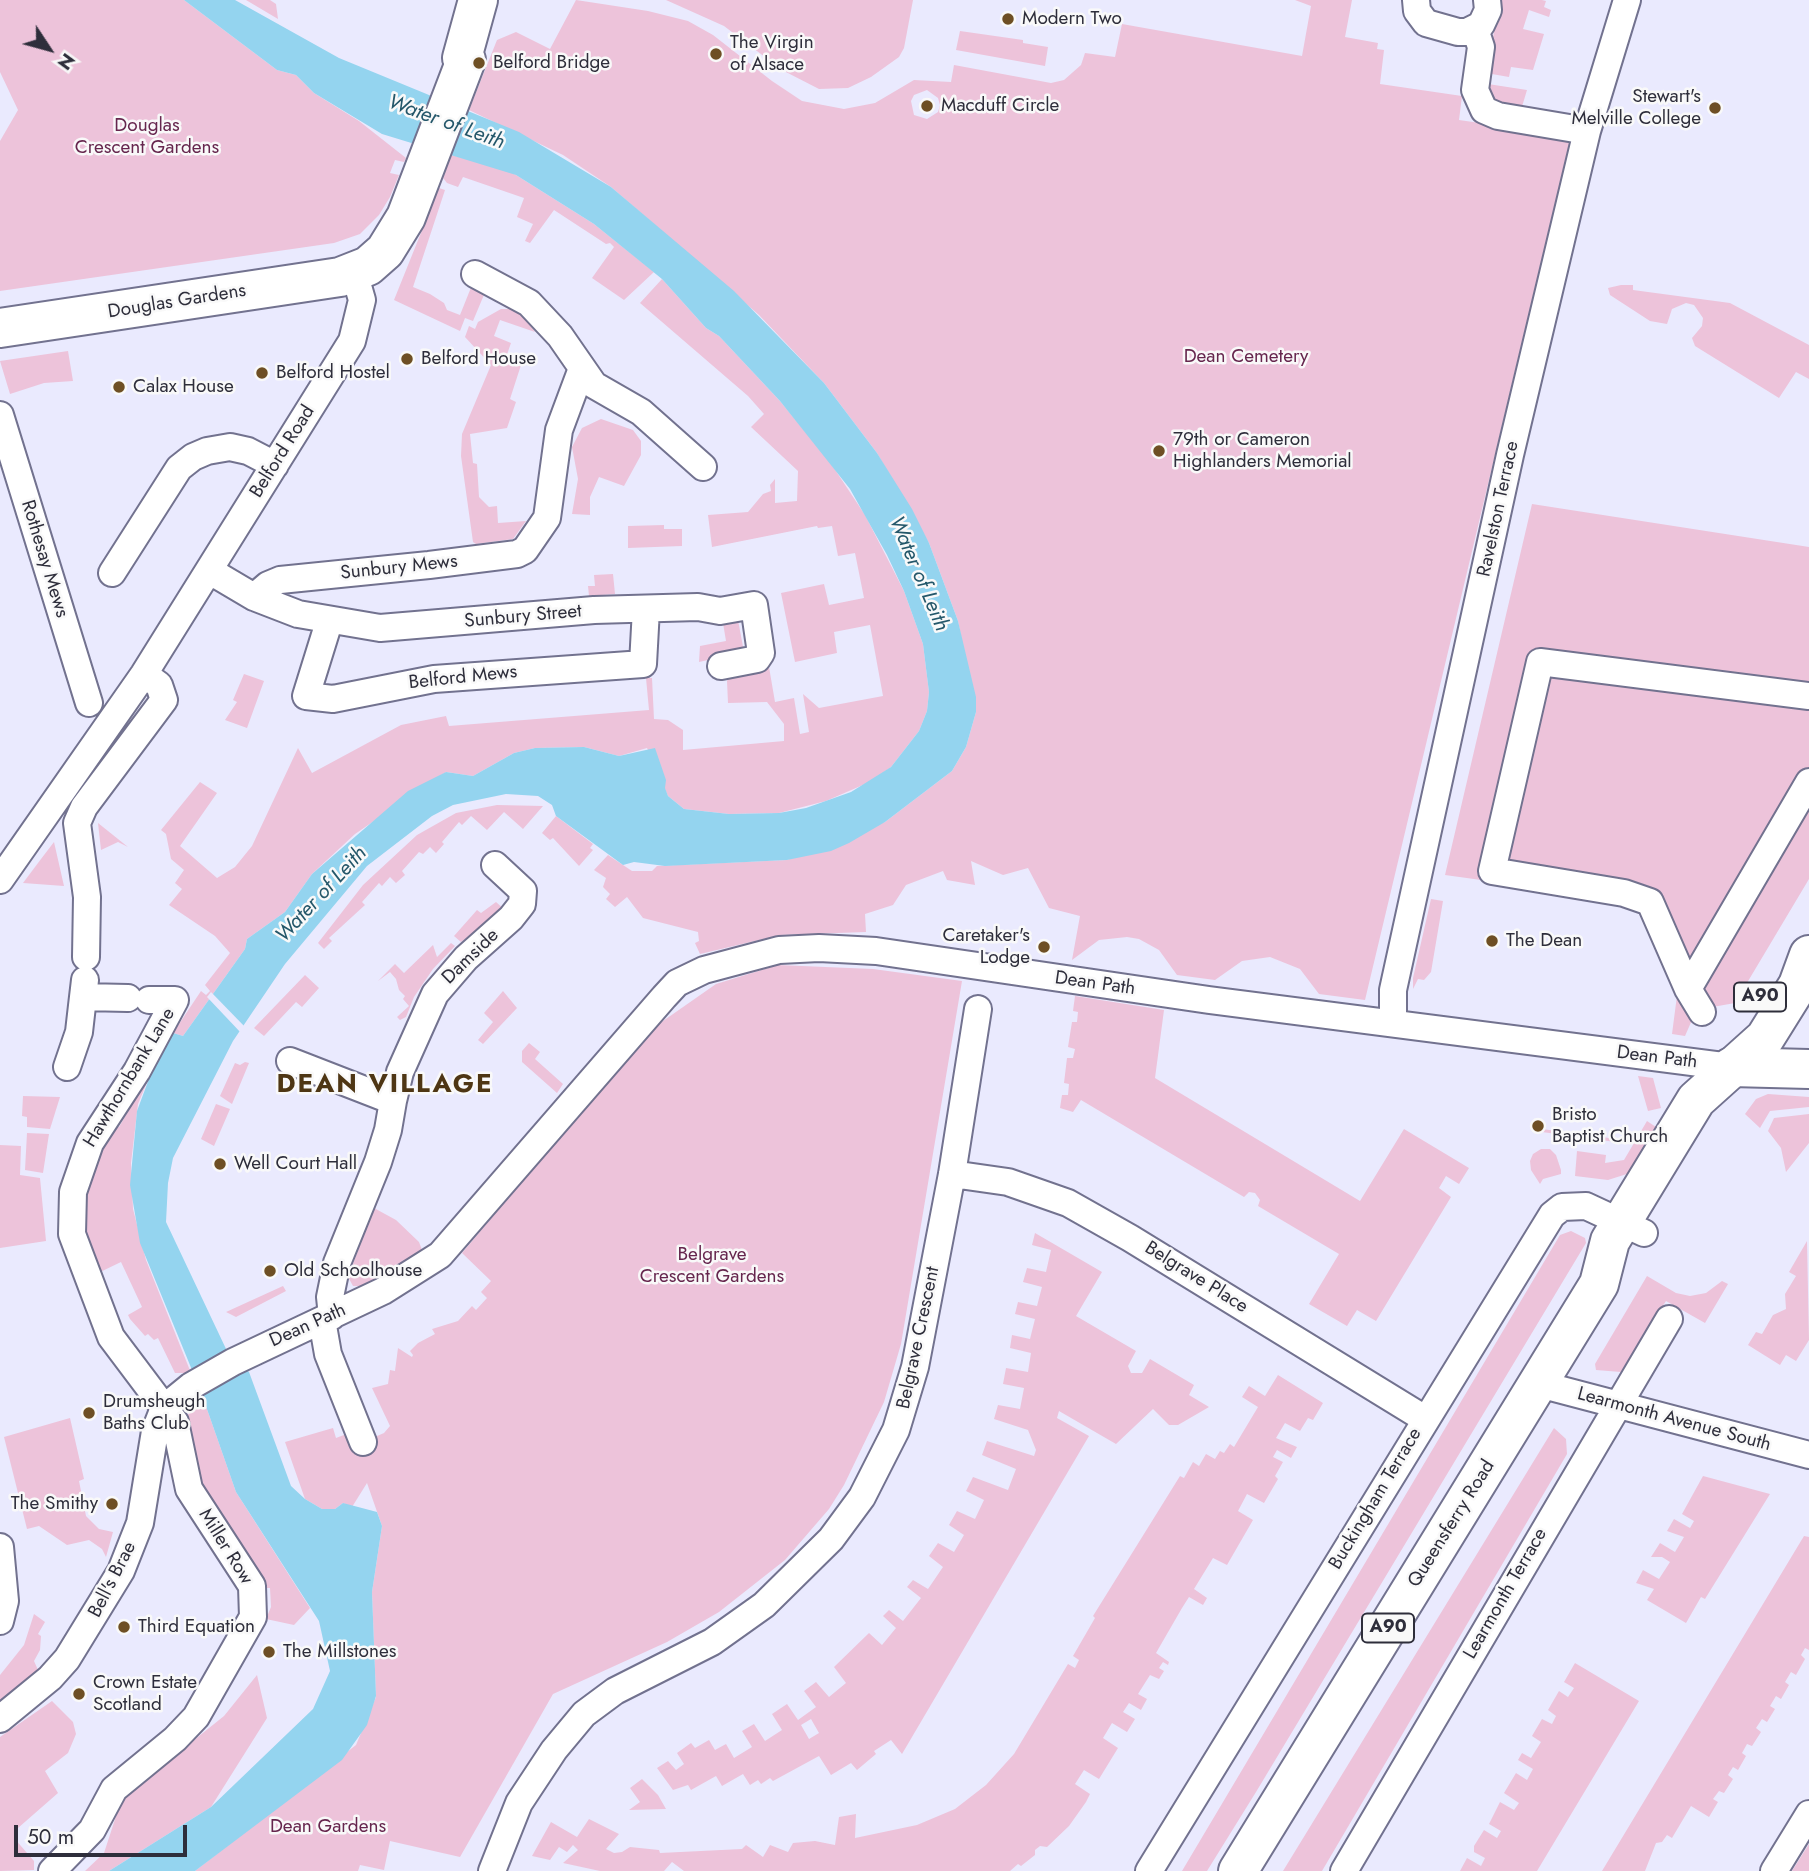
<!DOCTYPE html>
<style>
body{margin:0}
#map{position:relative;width:1809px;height:1871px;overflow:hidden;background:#eaeafe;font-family:Jost,sans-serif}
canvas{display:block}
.north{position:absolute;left:14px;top:14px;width:70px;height:70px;-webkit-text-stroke:5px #f9f9f9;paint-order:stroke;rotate:126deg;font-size:19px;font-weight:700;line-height:28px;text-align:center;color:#2e2e3b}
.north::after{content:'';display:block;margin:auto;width:24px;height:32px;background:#2e2e3b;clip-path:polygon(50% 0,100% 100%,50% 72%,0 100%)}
.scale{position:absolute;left:14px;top:1825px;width:173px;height:32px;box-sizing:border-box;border:4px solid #2e2e3b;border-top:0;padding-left:9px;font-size:21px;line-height:24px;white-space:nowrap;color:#2e2e3b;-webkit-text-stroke:5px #f9f9f9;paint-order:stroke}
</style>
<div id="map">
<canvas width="1809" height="1871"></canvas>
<div class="north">N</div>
<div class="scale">50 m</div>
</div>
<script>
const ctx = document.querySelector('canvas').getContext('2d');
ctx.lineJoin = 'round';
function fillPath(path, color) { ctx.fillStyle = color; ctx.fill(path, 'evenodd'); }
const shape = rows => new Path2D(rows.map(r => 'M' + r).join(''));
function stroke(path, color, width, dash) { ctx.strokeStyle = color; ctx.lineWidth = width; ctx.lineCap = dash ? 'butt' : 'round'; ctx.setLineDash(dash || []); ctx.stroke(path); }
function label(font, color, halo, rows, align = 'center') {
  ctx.font = font + ' Jost,sans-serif'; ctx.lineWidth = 5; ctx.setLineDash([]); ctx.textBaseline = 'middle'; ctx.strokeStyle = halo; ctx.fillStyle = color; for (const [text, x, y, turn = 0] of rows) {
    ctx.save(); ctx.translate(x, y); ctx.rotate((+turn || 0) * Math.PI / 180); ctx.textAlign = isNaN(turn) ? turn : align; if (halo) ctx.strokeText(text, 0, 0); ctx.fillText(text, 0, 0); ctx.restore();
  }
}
const green = shape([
 [0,0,184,0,277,70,296,75,314,93,359,121,406,158,404,162,395,160,390,173,399,175,390,197,379,215,360,234,334,243,0,291,0,141,18,110,0,72],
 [246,0,270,0,276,4,278,19],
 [576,0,648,11,688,21,713,35,772,81,802,101,844,109,875,103,914,80,951,82,954,65,1051,83,1064,80,1081,65,1085,53,1115,57,1122,24,1302,56,1311,6,1295,0,1352,0,1345,37,1378,43,1377,49,1384,50,1380,84,1462,96,1459,120,1571,136,1365,1000,1319,994,1300,969,1270,957,1242,961,1215,980,1177,975,1159,950,1139,939,1127,937,1099,940,1072,960,1080,916,1049,908,1028,868,1003,875,971,861,975,885,947,880,943,871,906,885,893,905,865,914,866,932,780,935,700,954,695,943,699,941,698,932,643,918,627,897,615,907,606,899,610,894,603,887,606,878,594,870,608,855,632,871,652,871,657,866,787,860,885,822,952,771,966,747,976,712,958,621,929,543,877,453,824,383,759,315,611,187,563,155,469,110,497,40,516,32,550,49],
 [927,90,938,98,940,105,938,112,927,119,914,115,911,101,914,95],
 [666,0,913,0,904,48,899,57,871,77,848,88,819,89,782,70,724,26],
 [1495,0,1542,0,1546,1,1544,7,1551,10,1549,17,1529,10,1523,29,1544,34,1533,70,1511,67,1509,77,1486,73,1494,32],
 [960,31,1023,40,1023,43,1048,47,1045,66,956,50],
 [1488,84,1527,90,1521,110,1496,104,1489,94],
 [451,155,500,167,516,175,594,224,654,272,624,300,592,278,614,247,610,243,606,244,554,210,530,243,525,241,533,224,517,217,524,198,463,177,458,187,447,183,443,178],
 [439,188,445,190,413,287,430,294,444,303,447,310,460,315,472,285,486,290,473,321,465,318,460,331,394,300],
 [662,279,706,328,719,336,780,401,830,462,865,515,904,591,923,644,929,692,927,711,919,731,891,767,872,781,826,801,779,813,729,814,684,809,668,796,647,748,619,756,584,747,535,748,514,753,473,776,446,772,355,834,312,874,285,912,247,939,245,949,183,1036,173,1033,201,991,206,995,210,991,205,985,230,953,215,936,169,905,182,889,175,883,184,870,171,859,166,834,161,830,200,782,217,793,180,846,217,878,235,867,252,846,298,748,312,773,401,725,446,716,449,726,649,710,646,678,652,678,654,719,668,720,683,730,683,750,784,741,784,724,767,702,728,703,727,681,731,674,769,667,775,702,794,698,800,734,809,732,803,694,819,708,883,696,870,625,834,632,837,653,795,662,781,593,824,584,829,605,864,598,855,553,838,556,832,526,818,528,817,526,712,547,708,515,748,512,763,494,771,491,770,485,775,479,775,503,797,501,798,471,751,427,764,414,748,396,640,303],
 [1621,285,1633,285,1633,290,1730,303,1809,345,1809,379,1796,372,1779,398,1695,346,1692,338,1702,326,1703,318,1694,305,1686,303,1672,309,1667,324,1650,321,1610,295,1608,288],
 [501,309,512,309,523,315,535,332,500,320,494,336,511,343,505,360,521,365,510,399,516,402,507,428,470,434,473,463,477,464,479,497,489,507,497,506,498,523,526,521,513,539,476,544,473,542,461,456,462,434,491,365,465,337,469,326,475,329,478,322],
 [68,351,73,381,44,383,10,394,0,361],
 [601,419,633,430,641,441,641,455,624,486,599,477,590,497,590,515,572,514,578,479,572,447,582,428],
 [1532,504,1809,547,1809,879,1735,1003,1707,1008,1692,1020,1685,1036,1672,1034,1678,988,1648,913,1633,901,1445,875],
 [664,525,664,529,682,529,682,546,628,548,628,526],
 [613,574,615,594,589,596,588,586,595,586,594,575],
 [738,620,744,652,699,662,700,646,726,641,723,623],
 [244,674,264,681,247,728,225,720,237,702,233,700],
 [497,805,543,806,523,829,504,812,487,830,471,816,462,825,459,822,442,842,444,844,436,853,430,847,423,854,419,852,402,871,405,875,396,883,390,877,382,886,379,883,362,902,365,905,329,938,332,941,324,949,318,943,363,885,417,835,456,813],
 [556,816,593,844,590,848,593,850,579,866,553,838,550,840,542,833],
 [98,823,128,847,118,842,101,850],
 [54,842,64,886,23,883,41,859],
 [1431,899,1443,901,1431,972,1424,980,1418,979,1413,989,1413,978],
 [496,902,505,910,461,942,454,936,477,910,481,913],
 [451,943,455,946,433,969,414,997,406,1017,400,1020,397,1017,409,1006,403,999,405,996,399,990,396,979,390,972,378,981,395,964,404,973,433,945,437,957],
 [778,965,873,969,962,981,901,1344,884,1402,844,1485,829,1509,785,1560,719,1612,667,1642,553,1694,460,1857,390,1841,384,1870,360,1865,358,1871,195,1871,356,1745,376,1697,372,1592,382,1526,367,1483,352,1507,343,1503,335,1509,322,1509,305,1499,285,1442,333,1428,336,1438,349,1433,354,1446,384,1433,390,1426,372,1388,388,1384,390,1370,395,1371,398,1348,412,1357,413,1355,410,1351,418,1343,435,1334,432,1329,458,1321,472,1306,476,1310,487,1298,481,1292,491,1281,462,1253,625,1059,653,1028,716,984],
 [305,975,319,988,302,1007,296,1002,264,1036,254,1028],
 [503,991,517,1008,483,1044,478,1040,493,1022,484,1013],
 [1075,996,1164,1010,1155,1078,1360,1201,1404,1129,1469,1168,1459,1184,1446,1176,1439,1188,1451,1197,1376,1321,1357,1310,1347,1326,1309,1304,1339,1254,1258,1206,1260,1200,1255,1193,1249,1192,1244,1197,1081,1100,1073,1112,1060,1108,1062,1095,1068,1095,1069,1084,1064,1083,1067,1058,1073,1058,1075,1049,1068,1047,1072,1022,1077,1022,1078,1012,1073,1011],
 [529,1043,540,1052,535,1059,563,1084,557,1093,522,1062,522,1051],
 [245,1062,249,1063,232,1104,220,1096,235,1063,240,1065],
 [153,1068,138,1104,131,1163,133,1209,146,1260,191,1373,175,1373,158,1338,154,1340,148,1334,145,1336,130,1319,128,1315,142,1307,121,1262,94,1275,77,1235,85,1173,112,1124,119,1127],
 [1638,1076,1653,1078,1661,1108,1648,1111],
 [1768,1094,1809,1097,1809,1107,1770,1111,1760,1128,1745,1114,1756,1099],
 [23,1096,60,1097,50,1129,27,1127,27,1117,22,1116],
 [216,1104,230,1109,214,1146,201,1139],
 [1809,1114,1809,1143,1786,1172,1781,1148,1768,1131,1774,1118],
 [1647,1121,1659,1129,1633,1172,1608,1180,1575,1176,1577,1151,1606,1155,1605,1163,1624,1160],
 [1542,1129,1624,1140,1623,1143,1542,1132],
 [27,1133,49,1134,43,1173,25,1170],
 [0,1145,21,1146,20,1175,40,1178,46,1241,0,1248],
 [1541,1149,1550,1149,1556,1155,1561,1170,1561,1174,1543,1179,1540,1184,1531,1170,1530,1161,1533,1154],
 [374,1208,396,1220,419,1242,422,1250,363,1286,353,1286,348,1277],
 [1571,1231,1585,1238,1586,1243,1256,1792,1207,1871,1182,1871,1560,1235],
 [1035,1233,1102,1272,1076,1316,1136,1351,1128,1366,1131,1373,1142,1373,1150,1359,1194,1385,1189,1395,1209,1407,1178,1425,1169,1425,1153,1409,1116,1444,1059,1411,1057,1418,1089,1436,902,1754,891,1740,874,1751,876,1754,857,1770,851,1763,831,1775,819,1756,773,1781,770,1778,761,1784,758,1780,750,1785,743,1774,722,1786,716,1776,691,1790,688,1785,673,1790,657,1768,668,1761,676,1770,684,1764,677,1753,691,1743,695,1748,709,1740,715,1750,726,1744,734,1758,752,1747,742,1731,754,1724,765,1741,782,1730,772,1714,787,1704,798,1720,816,1707,804,1691,816,1682,829,1697,846,1683,834,1667,869,1633,882,1645,896,1628,883,1616,889,1610,903,1621,921,1598,907,1587,913,1580,928,1589,943,1567,929,1556,938,1543,954,1552,964,1535,949,1525,957,1511,975,1519,984,1500,966,1491,973,1477,1008,1490,1016,1469,982,1455,987,1441,1034,1456,1036,1450,1028,1430,994,1419,998,1405,1020,1409,1024,1388,1003,1384,1006,1368,1028,1372,1031,1353,1010,1348,1012,1335,1030,1339,1035,1319,1015,1314,1018,1302,1037,1306,1042,1287,1023,1282,1027,1268,1046,1272,1051,1250,1032,1245],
 [811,1719,819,1733,809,1739,801,1725],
 [1807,1241,1809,1340,1796,1361,1786,1355,1780,1365,1748,1345,1756,1332,1762,1334,1773,1315,1786,1309,1785,1294,1796,1276,1789,1272],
 [1647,1276,1676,1293,1690,1296,1706,1293,1722,1281,1728,1284,1705,1323,1666,1301,1621,1372,1596,1370,1595,1364],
 [283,1286,286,1291,236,1317,226,1312],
 [1278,1375,1323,1403,1313,1420,1308,1418,1300,1431,1285,1423,1276,1438,1297,1447,1291,1458,1277,1450,1273,1457,1283,1462,1275,1476,1278,1479,1264,1503,1247,1494,1238,1511,1253,1520,1227,1565,1213,1558,1194,1589,1207,1598,1203,1605,1189,1597,1182,1608,1156,1653,1169,1662,1168,1665,1163,1662,1159,1668,1164,1671,1159,1679,1150,1675,1138,1694,1147,1699,1141,1710,1129,1703,1123,1712,1135,1719,1127,1732,1112,1723,1103,1738,1118,1748,1099,1779,1084,1770,1075,1784,1090,1794,1086,1802,1069,1826,1047,1847,1040,1846,1035,1850,1035,1855,1021,1866,1018,1864,1010,1871,684,1871,672,1862,664,1871,600,1871,563,1863,578,1850,573,1845,567,1852,559,1847,550,1860,532,1856,551,1822,577,1837,589,1819,619,1834,606,1849,614,1853,622,1852,630,1847,659,1850,660,1853,742,1849,746,1845,763,1857,770,1845,788,1852,793,1843,815,1841,835,1845,839,1817,856,1814,855,1838,917,1825,955,1809,986,1785,1014,1754,1068,1664,1075,1668,1079,1660,1073,1656,1095,1618,1093,1616,1180,1476,1184,1478,1193,1462,1199,1466,1206,1454,1215,1459,1220,1451,1224,1453,1230,1444,1234,1447,1258,1407,1242,1397,1249,1386,1265,1396],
 [201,1392,236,1492,310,1608,294,1625,266,1619,271,1607,270,1588,259,1588,204,1496,181,1418,194,1411,191,1406],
 [70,1418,84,1479,79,1481,86,1516,99,1529,113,1532,106,1557,102,1549,89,1540,67,1545,39,1526,27,1529,4,1437],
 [1554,1428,1566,1439,1567,1454,1322,1871,1283,1871],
 [1703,1476,1770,1494,1705,1599,1701,1597,1686,1623,1647,1600,1654,1589,1636,1583,1643,1570,1659,1579,1670,1562,1662,1557,1651,1557,1660,1543,1675,1552,1684,1537,1667,1531,1674,1519,1690,1528,1694,1521,1682,1514],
 [1804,1536,1809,1537,1809,1650,1805,1648,1801,1655,1805,1659,1796,1675,1791,1672,1785,1682,1789,1685,1781,1699,1776,1696,1770,1706,1775,1709,1767,1722,1762,1719,1756,1728,1761,1732,1752,1746,1747,1744,1742,1753,1746,1756,1738,1770,1733,1767,1728,1775,1733,1779,1724,1793,1719,1791,1713,1799,1718,1802,1709,1817,1691,1806,1672,1838,1667,1835,1662,1842,1656,1843,1645,1871,1602,1871],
 [34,1614,45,1622,38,1634,41,1636,40,1650,34,1661,38,1670,0,1702,0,1675,24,1645],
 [1575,1663,1639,1701,1537,1871,1460,1871,1467,1858,1481,1866,1485,1858,1474,1852,1474,1846,1484,1830,1497,1838,1501,1831,1489,1824,1500,1802,1514,1810,1519,1803,1504,1793,1516,1773,1527,1780,1533,1769,1518,1760,1522,1753,1531,1758,1541,1742,1532,1736,1542,1719,1552,1724,1556,1716,1548,1710,1559,1691,1568,1697,1574,1688,1564,1682],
 [257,1675,267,1718,211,1807,109,1871,85,1871,104,1853,122,1798,224,1716],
 [52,1701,73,1722,76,1734,68,1753,45,1771,58,1793,18,1828,14,1838,34,1861,34,1870,0,1871,0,1737],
 [642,1779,658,1795,666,1809,629,1810,640,1802,630,1788],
 [1809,1844,1809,1871,1792,1871]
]);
const water = shape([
 [184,0,235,0,339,58,519,132,611,187,734,291,824,383,877,453,912,509,929,543,958,621,976,697,976,712,966,747,952,771,885,822,849,843,831,851,787,860,665,866,634,862,623,865,556,816,552,805,538,796,506,794,453,805,432,816,367,866,285,964,233,1041,173,1158,168,1183,166,1222,227,1351,249,1372,291,1486,305,1499,322,1509,335,1509,343,1503,377,1512,382,1526,372,1592,376,1696,367,1725,342,1760,195,1871,109,1871,211,1807,313,1709,330,1671,319,1621,236,1492,201,1392,140,1243,130,1185,137,1111,153,1068,173,1033,183,1036,245,949,247,939,285,912,312,874,408,791,446,772,473,776,514,753,535,748,584,747,619,756,655,748,666,780,665,788,668,796,684,809,729,814,779,813,806,808,851,792,891,767,919,731,927,711,929,692,923,644,904,591,887,555,850,489,780,401,719,336,706,328,662,279,594,224,516,175,382,134,314,93,296,75,277,70]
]);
const pier = shape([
 [211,992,246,1028,242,1034,207,997]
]);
const street = shape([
 [1416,0,1417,11,1426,23,1458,32,1467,32,1481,25,1488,10,1487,0],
 [1475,29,1481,47,1475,90,1484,110,1498,116,1587,131],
 [475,274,529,303,560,336,594,385,641,412,703,467],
 [0,415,89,703],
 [210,571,254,597,298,614,380,628,594,610,698,607,720,611,754,605,761,653,757,659,721,666],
 [112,573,179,468,193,457,207,451,230,447,248,451,275,465],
 [254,597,268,585,280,580,429,565,517,554,525,550,547,518,559,430,581,371],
 [329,622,306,696,333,699,434,679,643,664,646,609],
 [0,880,144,674,352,341,362,300,354,272],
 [86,957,87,897,77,823,84,807,164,700,159,685,144,674],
 [85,980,83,997,128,998],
 [1688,989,1809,782],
 [1702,1012,1688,989,1650,902,1624,893,1492,871,1540,662,1809,696],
 [1393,1023,1393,990,1510,455,1587,131,1627,0],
 [290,1061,393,1101,388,1130,378,1162,337,1263,330,1297,332,1316],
 [67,1067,79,1032,83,997],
 [393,1101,400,1072,435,994,466,958,511,918,522,904,523,891,495,865],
 [952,1174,1008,1182,1068,1203,1130,1238,1425,1419],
 [322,1320,328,1354,363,1442],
 [1539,1384,1809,1455],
 [0,1547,5,1601,0,1621],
 [0,1719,50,1678,67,1659,121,1571,140,1523,155,1431,164,1408,191,1386,233,1362,383,1291,440,1255,664,997,677,983,704,970,779,950,819,948,876,951,1209,1000,1731,1067],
 [52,1871,92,1830,114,1789,175,1739,196,1717,253,1617,252,1586,189,1489,175,1422,111,1337,72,1234,73,1192,90,1143,137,1071,175,1000,149,1000],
 [492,1871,519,1803,554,1750,584,1714,615,1691,712,1642,764,1605,831,1539,862,1497,896,1430,915,1367,952,1174,978,1009],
 [1149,1871,1552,1215,1562,1207,1586,1206,1644,1233],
 [1344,1871,1669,1319],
 [1774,1871,1809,1814]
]);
const secondary = shape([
 [0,328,340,277,368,266,385,251,406,217,466,60,462,58,478,0],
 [1731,1067,1809,1069]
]);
const primary = shape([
 [1238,1871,1599,1284,1610,1241,1696,1100,1765,1038,1798,985,1809,955]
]);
const markers = [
 [1008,19,7,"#6e4f24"],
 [716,54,7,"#6e4f24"],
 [479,63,7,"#6e4f24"],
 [927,106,7,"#6e4f24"],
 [1715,108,7,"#6e4f24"],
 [407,359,7,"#6e4f24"],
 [262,373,7,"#6e4f24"],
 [119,387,7,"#6e4f24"],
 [1159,451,7,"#6e4f24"],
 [1492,941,7,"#6e4f24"],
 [1044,947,7,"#6e4f24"],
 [1538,1126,7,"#6e4f24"],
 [220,1164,7,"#6e4f24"],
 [270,1271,7,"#6e4f24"],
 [89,1413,7,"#6e4f24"],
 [112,1504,7,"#6e4f24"],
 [124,1627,7,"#6e4f24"],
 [269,1652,7,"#6e4f24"],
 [79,1694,7,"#6e4f24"]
];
const shields = [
 [1760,997,52],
 [1388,1628,52]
];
const shieldNames = [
 ["A90",1760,997],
 ["A90",1388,1628]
];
const poiNames = [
 ["Modern Two",1022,19],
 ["The Virgin",730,43],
 ["of Alsace",730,65],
 ["Belford Bridge",493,63],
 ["Stewart's",1701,97,"right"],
 ["Melville College",1701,119,"right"],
 ["Macduff Circle",941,106],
 ["Belford House",421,359],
 ["Belford Hostel",276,373],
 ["Calax House",133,387],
 ["79th or Cameron",1173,440],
 ["Highlanders Memorial",1173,462],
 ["Caretaker's",1030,936,"right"],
 ["Lodge",1030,958,"right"],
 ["The Dean",1506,941],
 ["Bristo",1552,1115],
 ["Baptist Church",1552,1137],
 ["Well Court Hall",234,1164],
 ["Old Schoolhouse",284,1271],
 ["Drumsheugh",103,1402],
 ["Baths Club",103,1424],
 ["The Smithy",98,1504,"right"],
 ["Third Equation",138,1627],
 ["The Millstones",283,1652],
 ["Crown Estate",93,1683],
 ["Scotland",93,1705]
];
const parkNames = [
 ["Douglas",147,126],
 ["Crescent Gardens",147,148],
 ["Dean Cemetery",1246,357],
 ["Belgrave",712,1255],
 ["Crescent Gardens",712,1277],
 ["Dean Gardens",328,1827]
];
const streetNames = [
 ["Douglas Gardens",177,302,-9],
 ["Belford Road",283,452,-58],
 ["Ravelston Terrace",1499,509,-78],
 ["Rothesay Mews",44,559,73],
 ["Sunbury Mews",399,568,-6],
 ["Sunbury Street",523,617,-5],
 ["Belford Mews",463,678,-6],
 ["Damside",471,957,-44],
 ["Dean Path",1095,984,8],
 ["Dean Path",1657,1058,7],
 ["Hawthornbank Lane",130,1078,-59],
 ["Belgrave Place",1196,1278,32],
 ["Dean Path",308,1326,-24],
 ["Belgrave Crescent",919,1338,-78],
 ["Learmonth Avenue South",1674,1420,15],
 ["Buckingham Terrace",1376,1499,-59],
 ["Queensferry Road",1452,1524,-58],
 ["Miller Row",225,1547,58],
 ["Bell's Brae",113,1580,-63],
 ["Learmonth Terrace",1506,1594,-60]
];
const waterNames = [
 ["Water of Leith",446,123,20],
 ["Water of Leith",918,574,67],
 ["Water of Leith",322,895,-47]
];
const districtNames = [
 ["DEAN VILLAGE",385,1086]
];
fillPath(green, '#edc3da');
fillPath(water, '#94d4ef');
fillPath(pier, '#eaeafe');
stroke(street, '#72728f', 30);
stroke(secondary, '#72728f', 42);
stroke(primary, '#72728f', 42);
stroke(street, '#fff', 26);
stroke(secondary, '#fff', 38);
stroke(primary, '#fff', 38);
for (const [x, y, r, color] of markers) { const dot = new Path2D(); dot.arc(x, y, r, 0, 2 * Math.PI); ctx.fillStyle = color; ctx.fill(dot); stroke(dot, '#f9f9f9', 2.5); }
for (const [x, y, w] of shields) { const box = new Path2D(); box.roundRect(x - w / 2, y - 14.5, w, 29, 5); ctx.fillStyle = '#f9f9f9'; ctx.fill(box); stroke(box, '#2e2e3b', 2); }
label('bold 18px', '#2e2e3b', null, shieldNames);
label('19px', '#2e2e3b', '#f9f9f9', poiNames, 'left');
label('19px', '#66264e', '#f9f9f9', parkNames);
label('19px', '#2e2e3b', '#f9f9f9', streetNames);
label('italic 21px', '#24576a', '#f9f9f9', waterNames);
ctx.letterSpacing = '2px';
label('bold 26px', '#4e3614', '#f9f9f9', districtNames);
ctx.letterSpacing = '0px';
</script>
